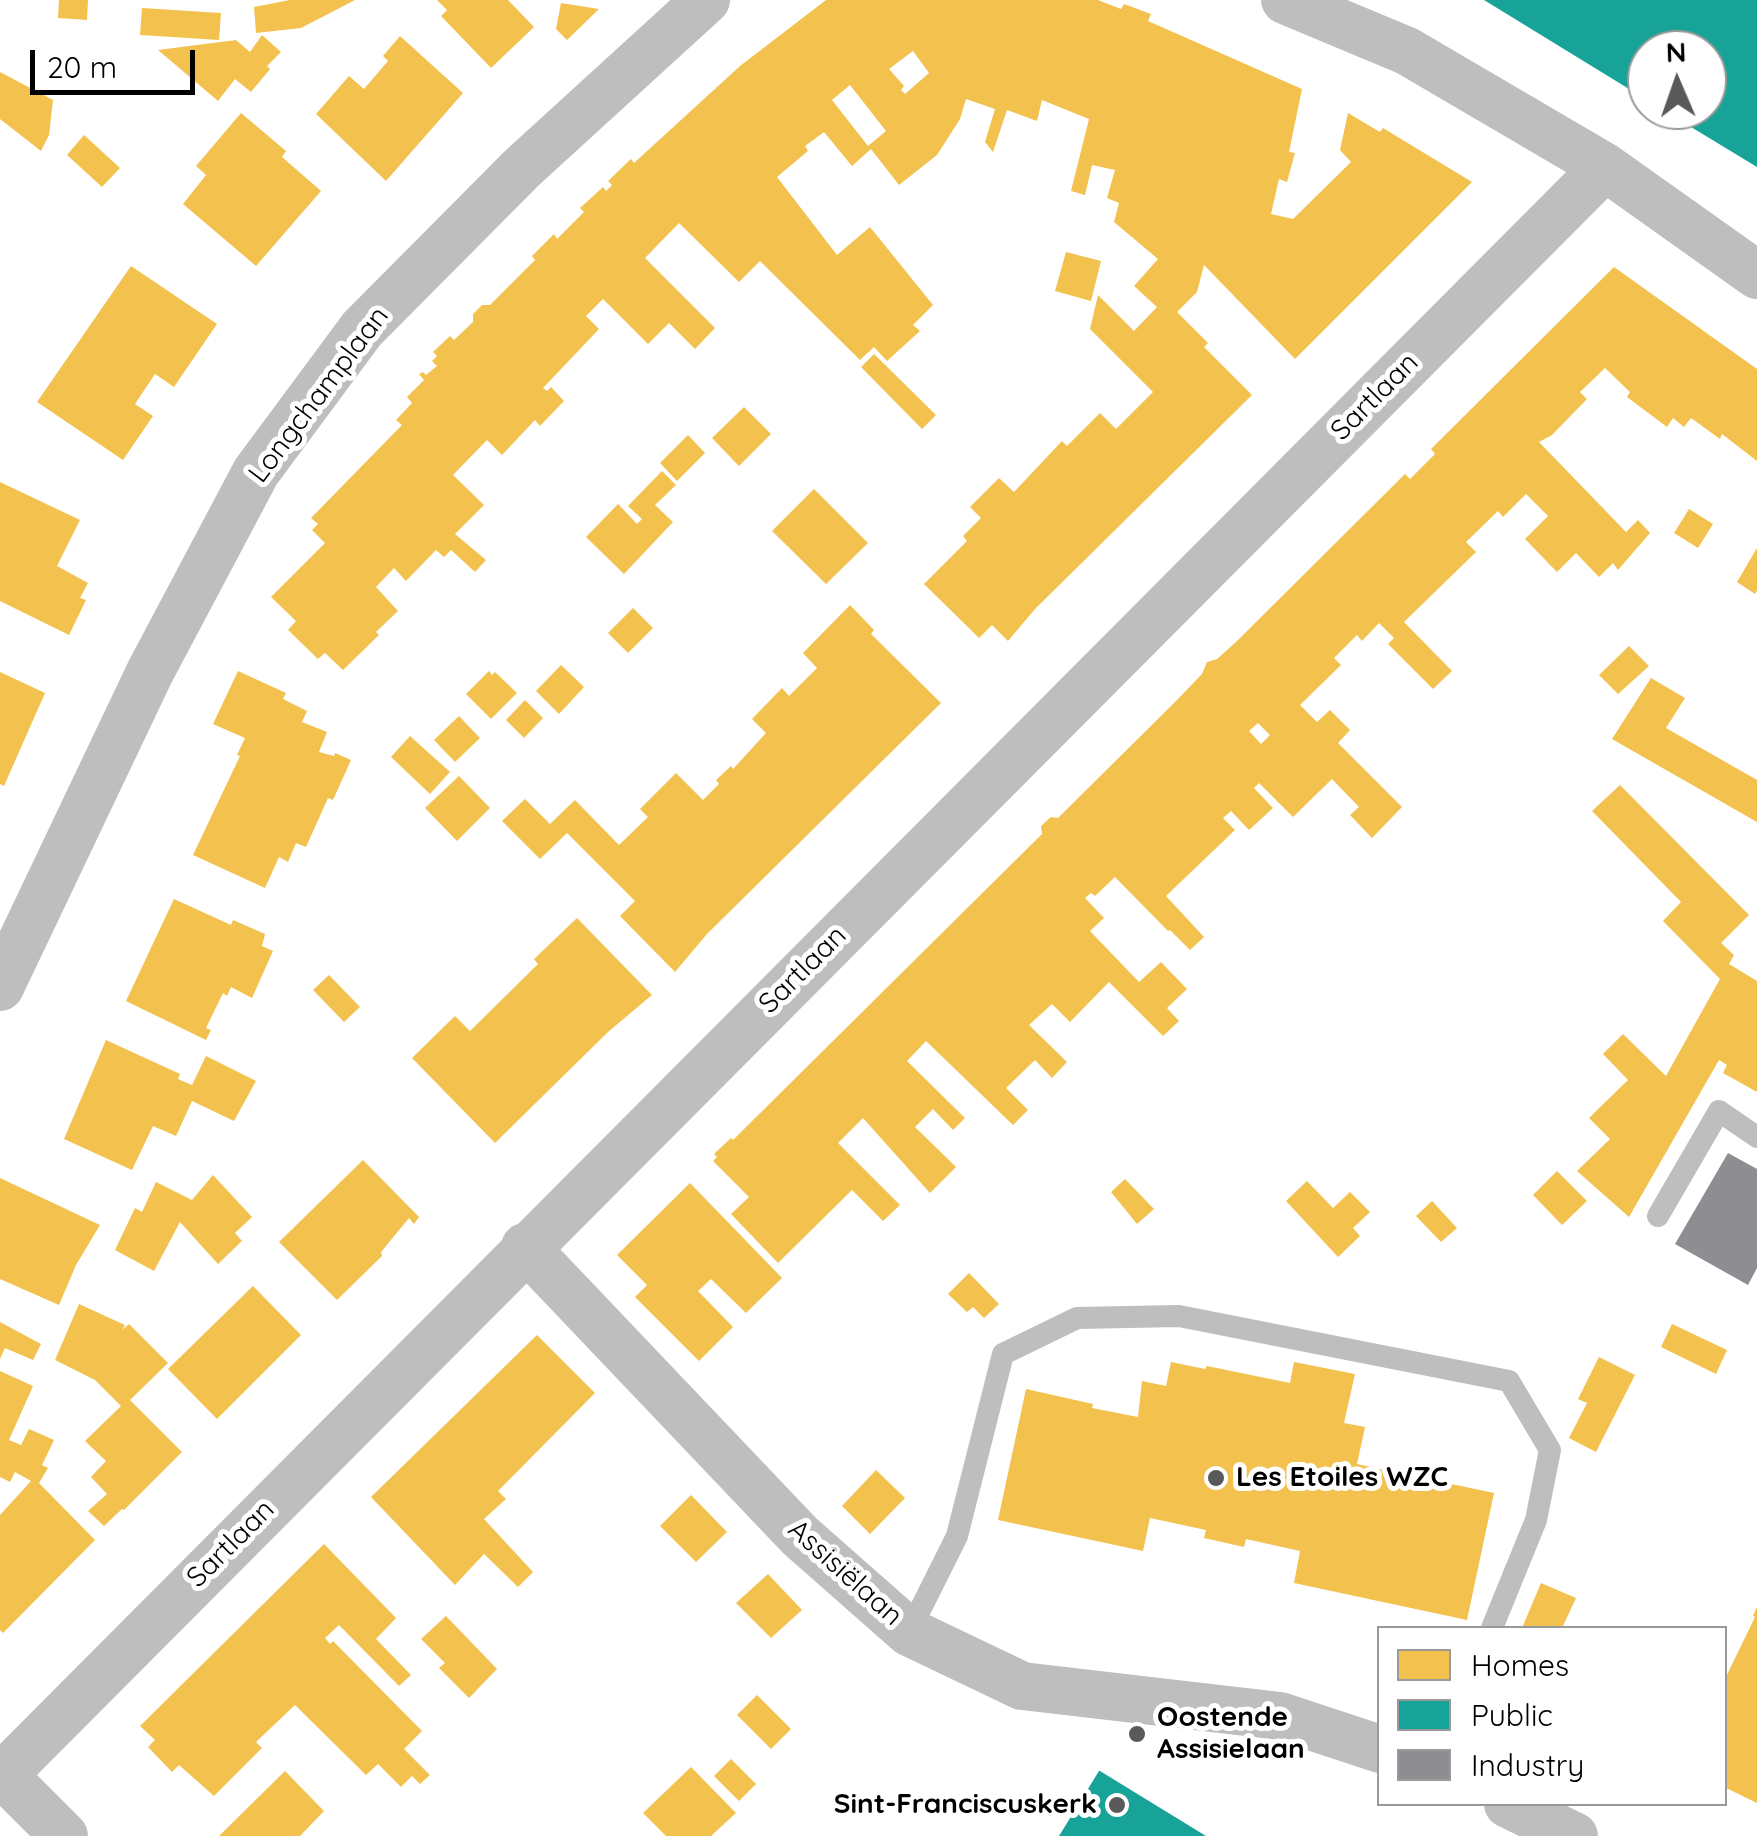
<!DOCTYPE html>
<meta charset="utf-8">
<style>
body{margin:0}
#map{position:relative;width:1757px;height:1836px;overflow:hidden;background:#fff;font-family:Quicksand,sans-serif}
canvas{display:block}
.legend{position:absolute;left:1377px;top:1626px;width:350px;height:180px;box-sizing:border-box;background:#fff;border:2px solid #999;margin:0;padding:12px 18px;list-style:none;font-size:30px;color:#000}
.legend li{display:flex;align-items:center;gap:20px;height:50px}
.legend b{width:50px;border:2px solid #999}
.north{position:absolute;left:1627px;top:30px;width:100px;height:100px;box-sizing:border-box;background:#fff;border:2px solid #999;border-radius:50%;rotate:358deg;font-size:28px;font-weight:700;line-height:40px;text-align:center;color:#000}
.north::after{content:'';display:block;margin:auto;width:35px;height:45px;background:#595959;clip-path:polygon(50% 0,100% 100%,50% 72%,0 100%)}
.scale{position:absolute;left:30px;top:50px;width:165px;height:45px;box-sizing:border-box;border:5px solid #000;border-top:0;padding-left:12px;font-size:30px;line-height:35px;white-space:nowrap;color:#000;-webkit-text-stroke:8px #fff;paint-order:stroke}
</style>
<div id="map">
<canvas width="1757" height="1836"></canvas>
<ul class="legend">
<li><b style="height:28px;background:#f2c14e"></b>Homes</li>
<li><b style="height:28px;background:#17a398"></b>Public</li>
<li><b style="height:28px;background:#8d8d92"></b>Industry</li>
</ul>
<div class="north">N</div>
<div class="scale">20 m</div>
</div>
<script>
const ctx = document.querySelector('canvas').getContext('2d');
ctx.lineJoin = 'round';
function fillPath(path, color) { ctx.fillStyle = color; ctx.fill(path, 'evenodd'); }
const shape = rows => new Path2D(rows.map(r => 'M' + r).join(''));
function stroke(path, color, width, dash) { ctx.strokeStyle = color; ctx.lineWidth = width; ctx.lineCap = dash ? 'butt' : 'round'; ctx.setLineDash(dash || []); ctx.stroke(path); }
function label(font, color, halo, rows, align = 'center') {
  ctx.font = font + ' Quicksand,sans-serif'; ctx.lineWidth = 10; ctx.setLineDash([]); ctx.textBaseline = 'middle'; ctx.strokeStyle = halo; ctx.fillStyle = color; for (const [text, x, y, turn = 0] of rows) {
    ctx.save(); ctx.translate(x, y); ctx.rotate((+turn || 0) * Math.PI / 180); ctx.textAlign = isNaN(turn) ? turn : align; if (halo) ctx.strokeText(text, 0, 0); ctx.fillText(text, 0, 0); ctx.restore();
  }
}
const homes = shape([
 [59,0,88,0,87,20,58,18],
 [290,0,355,0,301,28,256,33,254,7],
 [437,0,508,0,534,27,491,68,441,16,447,10],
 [826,0,1098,0,1121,9,1124,4,1151,14,1148,21,1302,89,1289,152,1295,153,1287,182,1279,179,1271,214,1293,219,1351,162,1340,150,1348,113,1380,132,1383,128,1472,182,1295,359,1204,265,1197,292,1177,312,1208,343,1204,347,1252,395,1035,609,1008,641,992,625,979,638,924,584,967,541,963,536,981,518,970,507,999,478,1014,492,1062,441,1067,446,1100,413,1116,429,1153,392,1090,329,1098,295,1134,331,1157,307,1134,286,1158,259,1114,222,1119,203,1107,198,1115,170,1092,165,1085,195,1071,191,1089,119,1042,100,1037,121,1007,110,993,152,985,142,995,109,966,99,960,119,937,155,899,185,871,149,852,166,824,132,805,146,808,151,777,177,837,255,870,227,933,305,913,325,920,331,887,361,874,347,860,360,760,261,739,282,679,223,645,258,715,328,695,349,669,323,648,344,603,299,586,316,599,329,543,388,547,391,551,387,564,401,540,426,535,420,502,455,487,440,453,475,484,505,455,534,486,560,475,572,451,550,444,557,436,550,406,581,394,568,376,587,398,611,376,632,379,635,343,670,325,653,318,659,288,630,296,621,271,597,325,543,312,530,318,524,311,518,402,425,396,420,412,403,407,397,424,380,419,374,423,372,426,375,437,366,432,361,437,356,433,352,450,336,454,340,473,322,473,314,482,305,490,305,535,260,532,256,554,234,557,239,584,212,580,208,603,187,606,191,612,185,608,181,631,159,634,163,740,66],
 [913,51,929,73,905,94,901,90,904,86,889,69],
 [850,85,886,131,868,146,832,100],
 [561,3,599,9,567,40,556,29],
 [142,8,221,13,219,40,140,35],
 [262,35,281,52,267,66,270,69,251,92,235,79,218,101,158,50,236,40,250,52],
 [400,36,463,93,386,181,316,114,349,76,364,89,388,61,383,56],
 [0,72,53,100,49,135,41,151,0,119],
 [241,113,286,151,282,157,321,191,256,266,183,204,206,175,196,166],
 [84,135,120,168,102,187,67,155],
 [1066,252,1101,261,1091,301,1055,291],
 [131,266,217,324,174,387,155,374,135,404,153,416,123,460,37,402],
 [1614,267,1757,369,1757,461,1722,434,1720,439,1691,418,1684,427,1673,418,1667,427,1627,397,1630,392,1605,368,1580,392,1587,399,1552,435,1539,442,1626,532,1638,520,1650,533,1618,570,1613,563,1599,577,1576,553,1557,572,1525,539,1548,516,1526,494,1503,517,1498,511,1466,542,1476,552,1404,622,1452,671,1433,689,1388,644,1394,638,1379,623,1362,641,1357,635,1334,658,1341,665,1300,705,1317,722,1330,710,1350,730,1338,743,1402,807,1372,838,1350,815,1359,807,1332,779,1293,817,1259,783,1254,788,1273,808,1249,830,1231,811,1223,818,1235,830,1166,896,1204,937,1190,950,1170,930,1168,931,1115,877,1095,896,1091,893,1085,898,1104,918,1090,931,1139,982,1161,962,1187,989,1167,1008,1179,1021,1163,1036,1109,982,1070,1022,1052,1004,1029,1025,1067,1062,1052,1078,1035,1060,1006,1088,1028,1110,1013,1125,926,1041,907,1061,965,1118,953,1130,933,1109,915,1127,956,1167,930,1193,863,1118,838,1143,900,1205,883,1221,852,1190,778,1263,731,1214,749,1197,713,1161,717,1157,714,1154,731,1138,733,1140,1042,834,1041,826,1051,817,1058,818,1176,701,1202,674,1207,662,1217,659,1236,642,1405,474,1410,479,1435,454,1431,449],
 [1258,723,1270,735,1261,744,1249,731],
 [874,354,936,415,922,429,861,367],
 [744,407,771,434,739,466,712,438],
 [688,435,705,453,677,481,660,463],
 [662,471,676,485,655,505,673,522,624,574,586,537,618,504,637,524,642,519,628,506],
 [0,482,80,520,57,566,88,583,80,598,86,600,69,635,0,601],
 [814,489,868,543,826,584,772,531],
 [1689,509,1713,524,1698,548,1674,533],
 [1757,548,1757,590,1755,594,1737,582],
 [850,605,874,630,871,634,941,703,707,934,675,972,620,916,635,901,567,833,540,859,502,821,525,799,550,824,575,800,619,845,648,817,640,809,676,773,703,800,719,784,716,780,731,766,733,769,766,733,752,719,782,688,789,696,817,668,803,653],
 [633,608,653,628,628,653,608,633],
 [1629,646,1649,666,1618,694,1599,675],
 [561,665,584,687,559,714,536,691],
 [238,671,286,693,283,699,307,711,302,722,327,732,319,752,334,756,335,753,351,760,333,800,328,798,306,847,296,843,288,862,279,857,265,888,193,855,240,756,237,755,245,738,213,724],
 [489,671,492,675,495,672,517,693,491,719,466,694],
 [0,672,45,693,4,786,0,784],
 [1651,678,1685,698,1666,728,1757,780,1757,822,1612,739],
 [525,700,543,718,524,738,506,720],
 [459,716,480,738,455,762,434,740],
 [410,736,450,772,430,794,391,757],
 [459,776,490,808,457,841,425,808],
 [1620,785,1749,915,1721,943,1734,955,1729,964,1757,981,1757,1092,1723,1073,1727,1065,1719,1060,1629,1217,1577,1171,1610,1139,1589,1118,1628,1080,1603,1054,1623,1034,1666,1076,1720,979,1663,921,1681,902,1592,811],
 [174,899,231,925,233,920,265,934,262,946,273,951,252,998,231,987,227,996,223,993,206,1028,211,1030,206,1040,126,1001],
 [577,918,652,995,608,1032,495,1143,412,1058,455,1016,470,1031,538,964,534,959],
 [329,975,360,1007,344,1022,313,990],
 [106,1040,180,1074,178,1079,192,1085,206,1056,256,1081,234,1121,192,1101,176,1136,153,1126,132,1170,64,1139],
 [363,1160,419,1217,414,1224,409,1218,381,1252,382,1256,337,1300,279,1242],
 [1557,1171,1587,1201,1562,1225,1533,1195],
 [213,1175,252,1217,235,1233,242,1241,218,1264,180,1222,154,1271,115,1250,135,1208,142,1212,156,1182,192,1200],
 [0,1178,100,1225,76,1265,59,1305,0,1279],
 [1125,1179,1154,1209,1137,1224,1111,1192],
 [1307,1181,1333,1208,1350,1192,1370,1212,1353,1228,1360,1236,1338,1257,1286,1201],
 [690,1183,782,1278,746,1313,711,1279,698,1291,733,1327,699,1361,635,1297,647,1285,617,1255],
 [1432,1201,1457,1228,1441,1242,1416,1216],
 [969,1273,999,1304,984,1318,973,1307,967,1312,948,1294],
 [253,1286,301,1335,217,1419,168,1369],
 [79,1304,125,1325,122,1330,129,1324,168,1363,130,1400,182,1452,124,1510,122,1509,104,1526,88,1511,107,1494,91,1477,106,1461,85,1441,121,1406,95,1380,55,1360],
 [0,1322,41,1344,33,1360,5,1348,0,1359],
 [1672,1324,1727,1350,1716,1374,1661,1347],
 [537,1335,595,1393,498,1491,506,1499,484,1519,533,1572,518,1587,484,1554,455,1585,371,1497],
 [1599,1357,1635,1375,1596,1452,1569,1438,1587,1403,1578,1399],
 [1171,1362,1205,1369,1207,1366,1290,1383,1294,1362,1355,1374,1344,1423,1365,1427,1357,1464,1494,1493,1467,1620,1294,1583,1300,1551,1246,1539,1244,1547,1204,1538,1206,1530,1150,1518,1143,1551,998,1520,1026,1389,1093,1404,1092,1408,1138,1417,1142,1381,1166,1386],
 [0,1371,33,1386,9,1440,21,1445,29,1429,54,1440,42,1465,48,1468,39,1483,95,1540,3,1633,0,1630,0,1515,31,1481,15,1472,10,1482,0,1477],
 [876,1470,905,1498,870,1534,842,1506],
 [691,1495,727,1532,696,1562,660,1526],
 [324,1544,396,1618,376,1639,411,1675,399,1686,339,1625,325,1638,330,1644,333,1641,422,1731,404,1749,430,1775,420,1784,412,1776,401,1787,378,1764,366,1775,295,1705,256,1742,262,1748,214,1796,179,1765,172,1772,148,1747,155,1740,140,1726],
 [768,1574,802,1610,771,1638,736,1603],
 [1541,1583,1576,1598,1562,1628,1522,1628],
 [1757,1607,1757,1803,1724,1787,1724,1681,1755,1617,1753,1616],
 [446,1616,497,1669,469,1698,439,1668,445,1663,421,1639],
 [757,1695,791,1729,771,1749,737,1715],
 [731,1759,756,1784,739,1801,714,1776],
 [691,1767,736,1813,711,1836,666,1836,643,1813],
 [285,1771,324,1811,300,1836,219,1836]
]);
const public = shape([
 [1484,0,1757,0,1757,167,1663,110,1707,110,1707,50,1647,50,1647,100],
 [1099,1771,1100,1771,1206,1836,1059,1836]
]);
const industry = shape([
 [1728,1153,1757,1169,1757,1268,1748,1285,1675,1244]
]);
const service = shape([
 [1658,1216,1719,1111,1757,1137],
 [909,1632,957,1536,1003,1354,1077,1318,1179,1316,1509,1381,1550,1450,1536,1520,1492,1628]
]);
const minor = shape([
 [1285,0,1407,51,1605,167,1757,275],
 [0,987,150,672,256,472,362,329,522,168,706,0],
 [525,1247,800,1536,909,1632,1022,1686,1280,1716,1380,1749],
 [0,1772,64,1836],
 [3,1775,1605,167],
 [1508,1804,1574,1836]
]);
const markers = [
 [1216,1478,10,"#595959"],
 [1137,1734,10,"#595959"],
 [1117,1805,10,"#595959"]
];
const streetNames = [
 ["Longchamplaan",319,395,-53],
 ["Sartlaan",1375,397,-45],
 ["Sartlaan",803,970,-45],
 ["Sartlaan",231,1544,-45],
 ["Assisiëlaan",845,1573,42]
];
const poiNames = [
 ["Les Etoiles WZC",1236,1478],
 ["Oostende",1157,1718],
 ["Assisielaan",1157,1750],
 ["Sint-Franciscuskerk",1097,1805,"right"]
];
fillPath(homes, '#f2c14e');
fillPath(public, '#17a398');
fillPath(industry, '#8d8d92');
stroke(service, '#bebebe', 22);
stroke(minor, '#bebebe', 48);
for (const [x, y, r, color] of markers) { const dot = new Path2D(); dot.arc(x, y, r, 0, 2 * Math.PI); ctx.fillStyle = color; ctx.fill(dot); stroke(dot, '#fff', 4); }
label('28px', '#000', '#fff', streetNames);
label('bold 28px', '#000', '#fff', poiNames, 'left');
</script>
